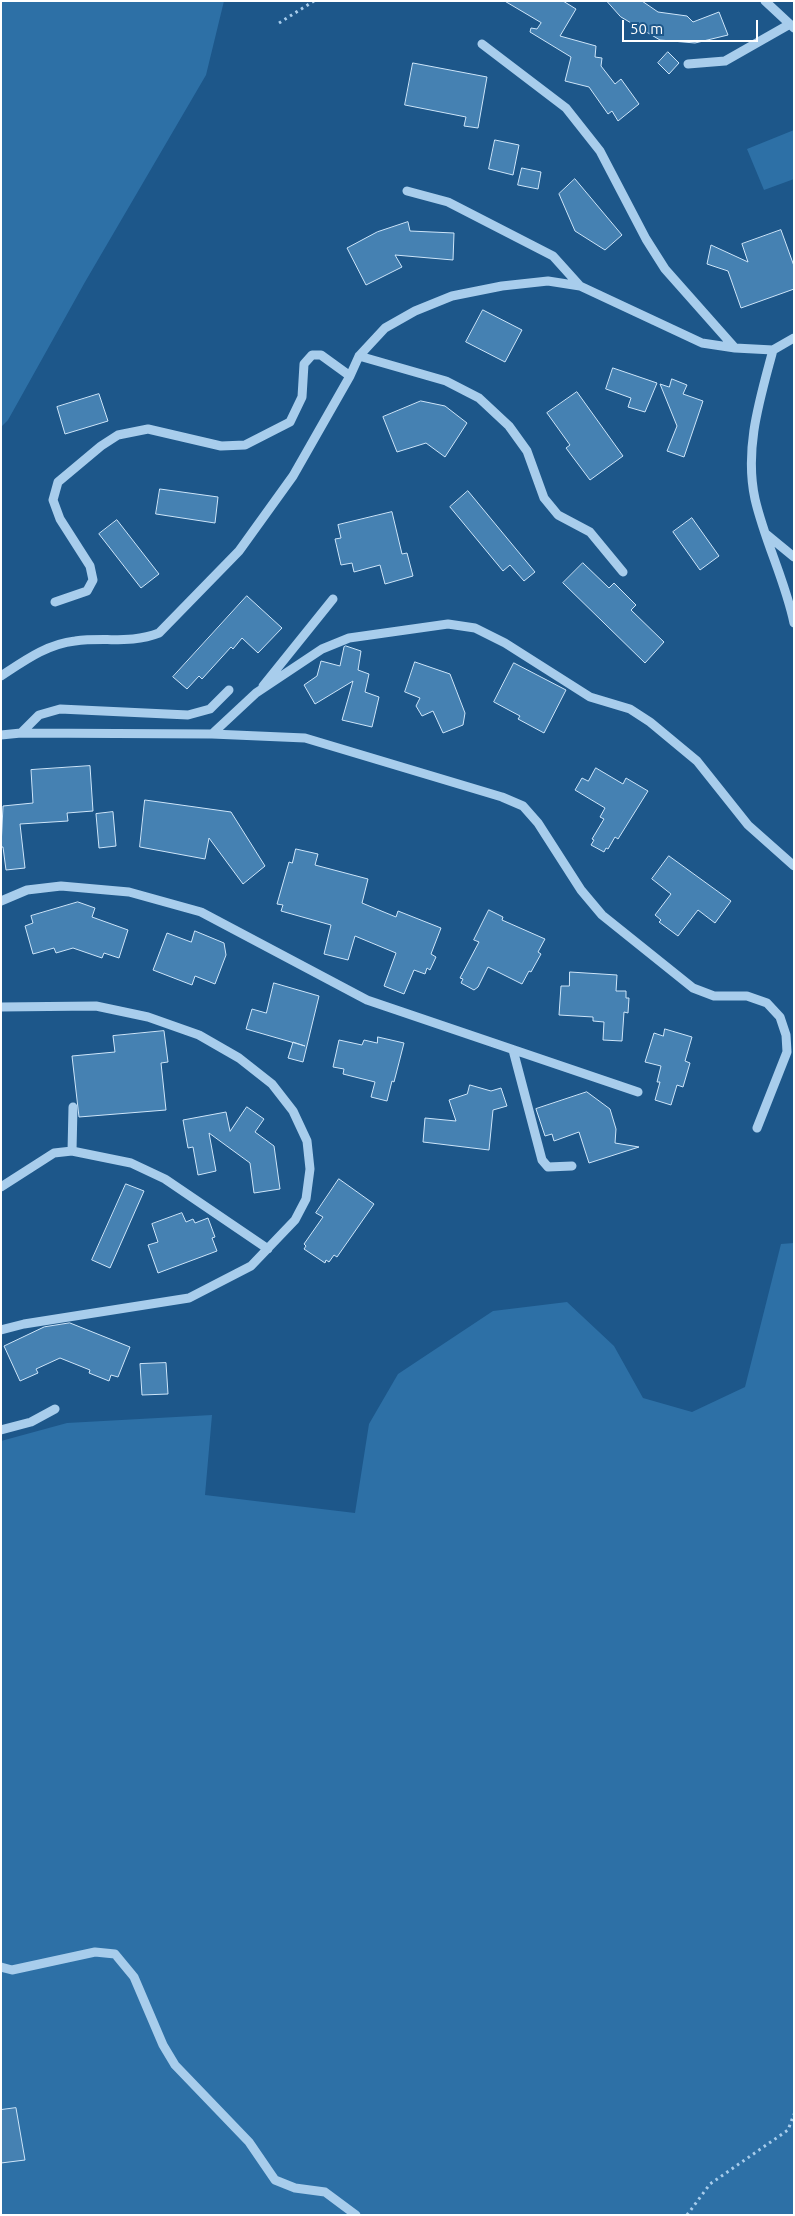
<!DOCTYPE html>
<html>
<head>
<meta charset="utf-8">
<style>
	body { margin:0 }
	#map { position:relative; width:795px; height:2216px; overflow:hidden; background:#1d578a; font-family:Ubuntu,sans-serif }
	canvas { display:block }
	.frame { position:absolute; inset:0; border:2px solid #fff; pointer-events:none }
	.scale { position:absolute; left:622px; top:20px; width:136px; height:22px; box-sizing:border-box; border:2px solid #fff; border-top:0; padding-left:6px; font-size:15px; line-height:18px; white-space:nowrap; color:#fff; -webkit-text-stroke:4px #1d578a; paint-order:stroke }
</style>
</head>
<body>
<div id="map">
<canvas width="795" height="2216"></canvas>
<div class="frame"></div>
<div class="scale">50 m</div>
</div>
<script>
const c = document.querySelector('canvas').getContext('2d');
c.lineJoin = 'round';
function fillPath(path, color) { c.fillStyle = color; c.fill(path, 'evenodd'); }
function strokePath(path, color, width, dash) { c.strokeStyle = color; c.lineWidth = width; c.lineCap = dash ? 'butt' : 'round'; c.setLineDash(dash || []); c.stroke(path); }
const green = new Path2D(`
	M1 1H224L206 75 85 282 8 420 1 427Z
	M794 130V179L764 190 747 149Z
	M794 1243V2215H1V1441L67 1423 212 1415 205 1495 355 1513 369 1424 398 1374 493 1311 567 1302 614 1346 643 1398 692 1412 745 1387 781 1244Z`);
const building = new Path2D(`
	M505 1H563L576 9 560 36 596 46 595 57 602 58 601 66 615 84 621 79 639 104 618 121 612 111 608 114 589 87 565 81 571 57 530 32 531 28 537 29 541 23Z
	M607 1H642L658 12 687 16 693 22 719 12 728 35 695 43 660 40 621 17Z
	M668 52 679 63 669 74 658 63Z
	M413 63 487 77 478 128 464 126 466 117 405 105Z
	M495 140 519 145 513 175 489 169Z
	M522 168 541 172 538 189 518 185Z
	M575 179 622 235 605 250 575 231 559 194Z
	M408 222 410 231 454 233 453 260 395 255 402 267 366 285 347 248 377 232Z
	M781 230 794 266V289L741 308 728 271 707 264 711 245 748 262 742 244Z
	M483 310 522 330 505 362 466 342Z
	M613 368 657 383 645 412 628 407 631 398 606 389Z
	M672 379 687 385 683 394 703 401 684 457 667 451 677 426 660 384 669 387Z
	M577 392 623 456 590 480 566 448 570 445 547 413Z
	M99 394 108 421 65 434 57 407Z
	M421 401 445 406 467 423 445 457 426 443 397 452 383 417Z
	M160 489 218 497 215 523 156 514Z
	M468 491 535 572 524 581 510 565 503 571 450 507Z
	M392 512 402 554 407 553 413 576 385 584 380 565 354 572 352 563 341 565 335 539 341 538 338 525Z
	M692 518 719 556 700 570 673 532Z
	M117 520 159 574 141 588 99 534Z
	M583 563 609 588 614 583 636 605 631 610 664 642 645 663 563 583Z
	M247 596 282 628 258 653 242 638 233 649 231 647 202 679 199 676 187 689 173 677Z
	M346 646 361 651 358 670 369 674 365 692 379 697 372 727 342 720 353 681 315 704 304 685 317 676 321 661 340 666 344 647Z
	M415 662 450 674 465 713 463 725 443 733 433 711 422 716 416 706 420 698 405 692Z
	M514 663 566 690 544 733 518 719 520 716 494 702Z
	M90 766 93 811 67 813 68 821 20 824 25 868 6 870 3 847H1L3 806 33 803 31 770Z
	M596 768 623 784 626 778 648 791 618 839 615 837 608 849 606 848 604 852 591 845 594 840 592 839 604 819 600 817 605 808 575 790 582 778 588 781Z
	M145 800 231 812 265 866 243 884 209 838 205 859 140 847Z
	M113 812 116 846 99 848 96 814Z
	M296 849 318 854 315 865 368 879 362 903 396 917 398 911 441 928 431 954 436 957 430 970 427 968 425 974 414 970 404 994 384 986 396 953 355 936 348 960 324 954 331 925 281 911 283 905 277 904 289 862 292 863Z
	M669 856 731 901 715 923 698 910 678 936 659 922 661 920 655 915 671 894 652 879Z
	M78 902 95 908 92 917 128 930 119 958 104 953 102 958 73 948 56 953 54 948 33 954 25 926 33 923 31 916Z
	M489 910 503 917 502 920 545 939 538 952 541 954 531 972 529 971 522 984 488 967 478 987 474 990 461 983 463 979 460 978 479 942 474 940Z
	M195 931 224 943 226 955 215 984 195 976 192 985 153 970 167 933 191 942Z
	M570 972 617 975 616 991H626V998H629L628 1013 624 1012 622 1041 603 1040 604 1022 593 1021V1017L559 1015 561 986H569Z
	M274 983 319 996 303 1062 288 1058 293 1042 305 1046 246 1029 252 1009 266 1013Z
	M665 1029 692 1037 685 1061 690 1063 683 1087 677 1085 671 1105 655 1100 660 1082H657L661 1066 645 1062 654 1033 663 1036Z
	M164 1031 168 1062 161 1063 166 1110 79 1117 72 1056 115 1052 113 1036Z
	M378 1037 404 1043 394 1082 392 1081 387 1101 371 1097 375 1082 343 1074 344 1069 333 1067 339 1040 362 1045 364 1040 377 1043Z
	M470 1085 491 1091 501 1088 507 1106 493 1110 489 1150 423 1142 425 1118 456 1121 449 1100 467 1094Z
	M587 1092 610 1109 616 1129 615 1143 639 1147 589 1163 579 1132 554 1141 552 1134 545 1136 536 1109Z
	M247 1107 264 1119 255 1132 274 1146 280 1189 254 1193 250 1163 209 1133 216 1171 198 1175 193 1147 188 1148 183 1120 226 1112 230 1131Z
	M339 1179 374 1204 337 1257 334 1255 329 1262 326 1260 325 1263 304 1249 306 1246 304 1244 323 1217 316 1213Z
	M126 1184 144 1191 110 1268 92 1260Z
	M182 1213 186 1222 193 1219 195 1223 208 1218 215 1237 212 1238 217 1251 158 1273 148 1245 158 1242 152 1224Z
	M70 1323 130 1347 118 1377 111 1375 109 1381 89 1373 90 1370 60 1358 36 1369 38 1373 20 1381 4 1346 44 1327Z
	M166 1363 168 1394 142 1395 140 1364Z
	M16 2108 25 2160 1 2163V2110Z`);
const path = new Path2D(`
	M279 23 314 1
	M687 2215 710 2184 788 2130 794 2114`);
const minor = new Path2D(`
	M765 1 794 28
	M482 44 566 108 600 151 646 239 665 269 735 348
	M688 64 725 61 790 24
	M407 191 448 202 553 256 580 286
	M773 350C760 399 744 448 755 499 765 542 785 580 794 623
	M359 356 446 381 479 398 509 426 527 451 544 498 558 515 590 532 623 572
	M766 534 794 557
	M55 602 87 591 93 580 90 566 60 519 53 500 58 482 101 446 118 435 148 429 221 446 245 445 290 422 302 397 304 364 312 355H321L350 376
	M1 676C24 661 47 644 75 641 104 637 131 644 159 633L239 551 293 476 350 376 359 356 385 328 415 311 452 296 502 286 548 281 580 286 702 343 735 348 773 350 794 338
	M263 686 333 599
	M21 733 39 715 60 709 188 715 210 709 229 690
	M212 734 256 693 322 649 349 638 448 624 475 628 505 643 590 697 630 709 650 722 697 761 748 825 794 866
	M1 735 21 733 212 734 305 738 502 797 523 806 538 823 581 890 602 915 693 988 714 996H747L767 1003 780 1017 786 1035 787 1052 757 1128
	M1 901 27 890 61 886 129 892 201 912 367 1000 638 1092
	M1 1007 96 1006 148 1017 199 1035 239 1058 272 1084 293 1111 307 1141 310 1169 306 1199 295 1220 251 1266 189 1298 24 1324 1 1330
	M513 1050 542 1160 548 1167 572 1166
	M72 1151 73 1107
	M1 1187 54 1153 72 1151 131 1163 165 1179 268 1249
	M1 1430 31 1422 55 1409
	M1 1967 12 1970 95 1952 115 1954 134 1977 163 2045 175 2065 249 2142 275 2180 295 2188 325 2192 356 2215`);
fillPath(green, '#2d70a6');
fillPath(building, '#4581b2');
strokePath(building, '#cde5f9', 1);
strokePath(path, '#a8cdec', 3, [2.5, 4]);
strokePath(minor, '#a8cdec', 9);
</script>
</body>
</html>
